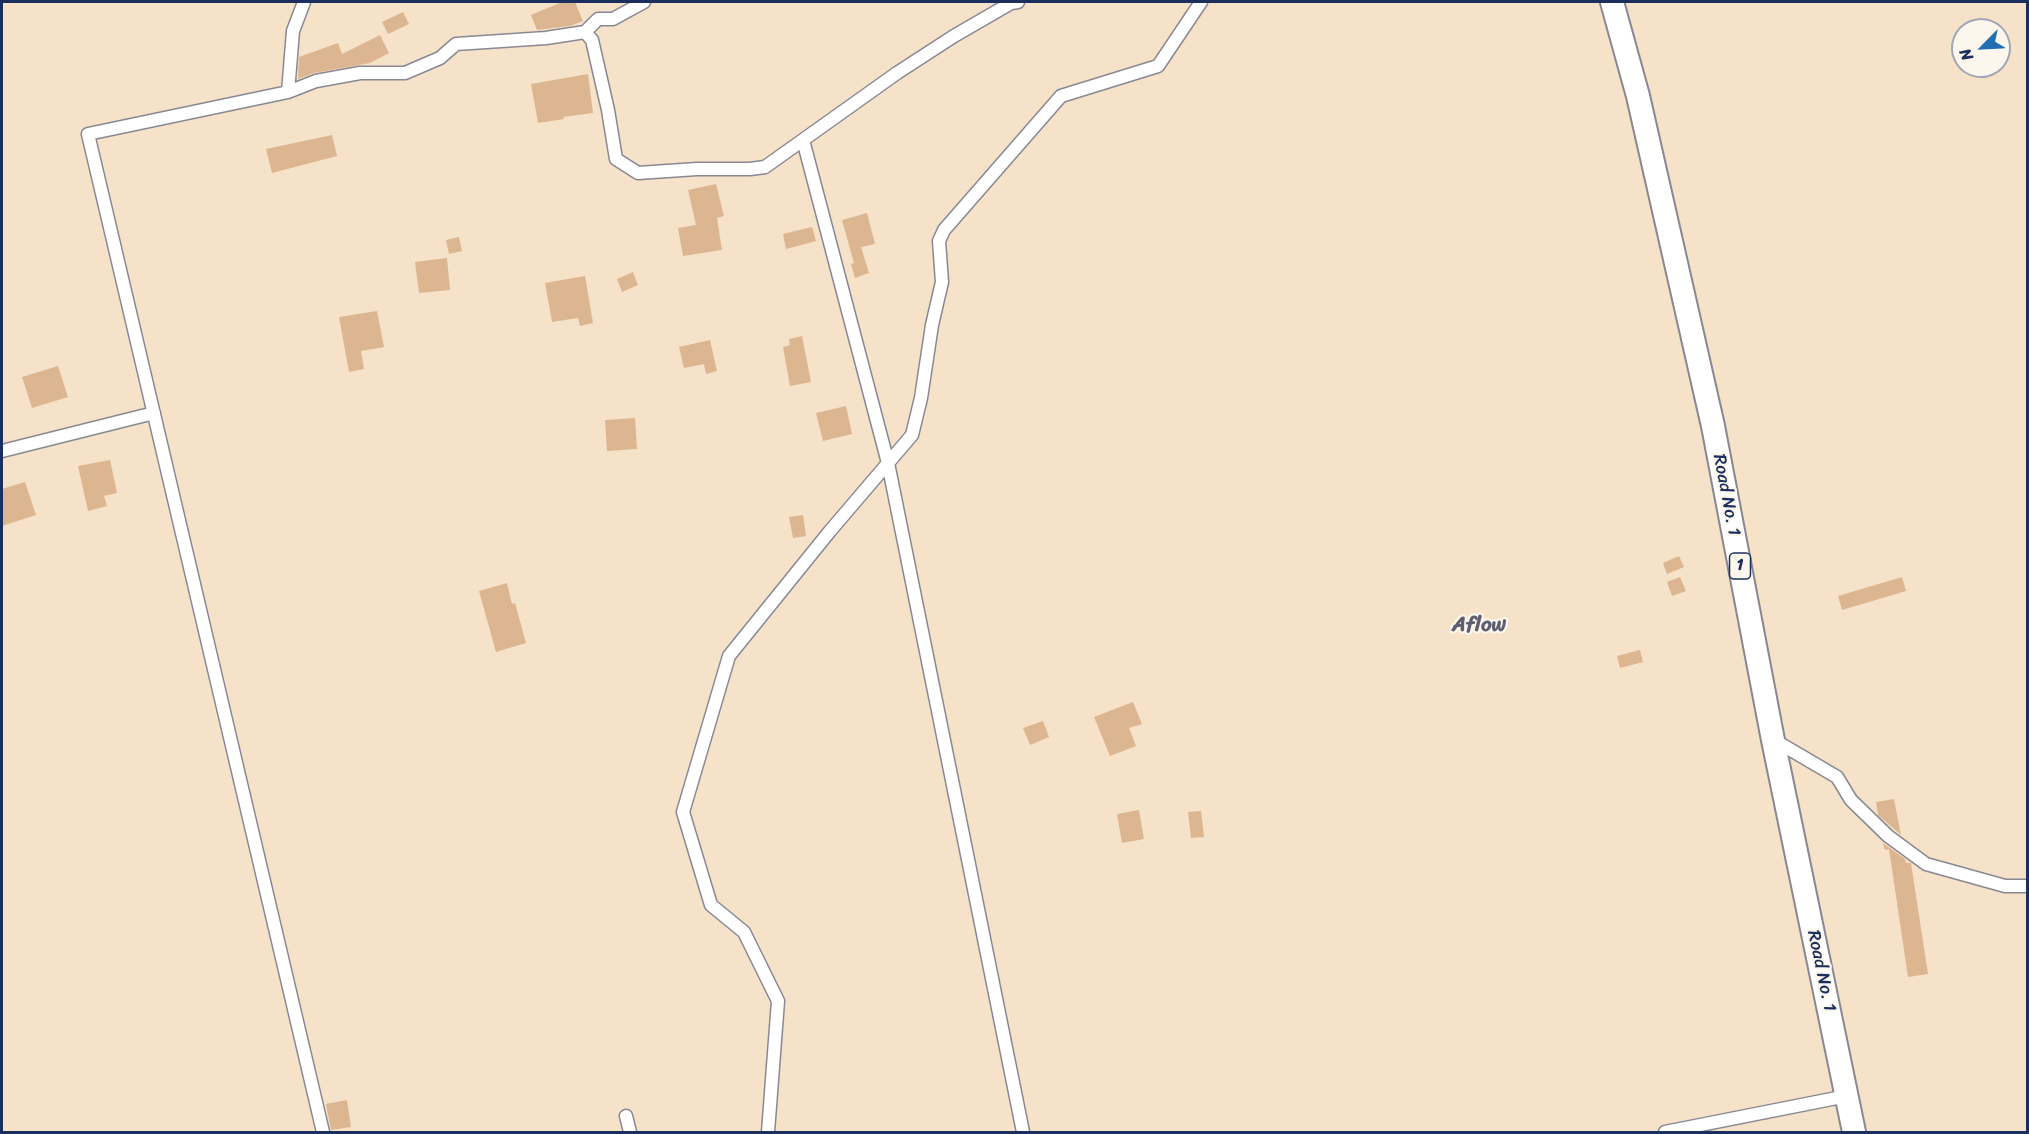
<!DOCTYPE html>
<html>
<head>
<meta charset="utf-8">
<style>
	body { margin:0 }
	#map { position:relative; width:2029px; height:1134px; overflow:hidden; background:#f5e2c8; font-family:Sriracha,sans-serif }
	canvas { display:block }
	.frame { position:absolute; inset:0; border:3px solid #1b2f5e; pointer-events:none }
	.north { position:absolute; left:1951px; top:18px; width:60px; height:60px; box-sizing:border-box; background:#fbf7ec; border:2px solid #a1a7b3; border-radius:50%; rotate:246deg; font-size:16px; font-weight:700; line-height:24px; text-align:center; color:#1b2f5e }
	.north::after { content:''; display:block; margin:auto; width:21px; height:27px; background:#1f6fb2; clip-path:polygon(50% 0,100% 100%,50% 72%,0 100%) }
</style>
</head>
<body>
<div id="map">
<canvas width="2029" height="1134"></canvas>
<div class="frame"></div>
<div class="north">N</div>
</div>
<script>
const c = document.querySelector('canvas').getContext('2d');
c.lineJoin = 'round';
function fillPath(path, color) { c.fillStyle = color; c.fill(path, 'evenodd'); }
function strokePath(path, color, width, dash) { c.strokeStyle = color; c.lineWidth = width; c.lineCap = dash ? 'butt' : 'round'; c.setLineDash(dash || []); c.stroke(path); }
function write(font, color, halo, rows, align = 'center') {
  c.font = font + ' Sriracha,sans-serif'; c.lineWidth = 4.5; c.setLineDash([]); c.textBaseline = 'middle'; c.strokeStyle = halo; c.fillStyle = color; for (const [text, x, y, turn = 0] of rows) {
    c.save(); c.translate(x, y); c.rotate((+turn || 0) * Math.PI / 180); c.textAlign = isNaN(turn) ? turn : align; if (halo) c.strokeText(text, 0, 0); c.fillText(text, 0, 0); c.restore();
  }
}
const building = new Path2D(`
	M562 2H575L583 21 570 26 537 30 531 15Z
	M403 12 409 24 388 34 382 22Z
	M380 35 389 53 370 63 314 73 298 79 299 57 338 43 342 54Z
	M588 74 593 113 563 117 564 119 538 123 531 84Z
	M332 135 337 156 272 173 266 149Z
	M716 184 724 216 717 218 722 250 683 256 678 228 696 225 688 190Z
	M867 213 875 244 861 247 869 273 855 278 851 264 854 263 842 220Z
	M812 227 816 241 786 249 783 234Z
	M459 237 462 251 449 254 446 240Z
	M447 258 450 290 419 293 415 262Z
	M633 272 638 285 622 292 617 279Z
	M585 276 593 323 580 326 578 318 552 322 545 283Z
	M377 311 384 347 361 351 364 369 349 372 339 317Z
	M802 336 811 382 790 386 783 347 790 345 789 339Z
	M710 340 717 371 706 374 704 364 684 368 679 347Z
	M58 366 68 397 32 408 22 377Z
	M846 406 852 434 823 441 816 413Z
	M635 418 637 449 607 451 605 420Z
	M110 460 117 493 104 496 107 506 88 511 78 466Z
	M25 482 36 515 2 526V489Z
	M803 515 806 536 793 538 789 517Z
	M1679 556 1684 567 1667 574 1663 563Z
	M1680 577 1686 591 1672 596 1667 582Z
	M1902 577 1906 591 1842 610 1838 596Z
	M507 583 512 604 515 603 526 643 496 652 479 591Z
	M1640 650 1643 662 1620 668 1617 656Z
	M1133 702 1142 724 1129 728 1136 746 1110 756 1094 717Z
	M1043 721 1049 737 1030 745 1023 728Z
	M1894 799 1901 835 1878 815 1876 802Z
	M1139 810 1144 839 1122 843 1117 814Z
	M1201 811 1204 837 1191 838 1188 812Z
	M1883 843 1905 859 1906 863H1911L1928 974 1908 977 1889 849 1885 850Z
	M347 1100 351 1127 331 1130 326 1104Z`);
const street = new Path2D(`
	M585 32 598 19H613L644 2
	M288 92 293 31 304 2
	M803 140 888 463 1023 1132
	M2 451 154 413
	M1774 740 1837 777 1851 800 1888 836 1926 864 2005 886H2028
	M626 1116 630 1132
	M323 1132 88 134 288 92 316 81 360 73H405L440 58 456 44 546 38 585 32 592 40 608 110 616 159 638 173 697 169H750L765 167 897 73 954 36 1011 3 1018 2
	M768 1132 778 1001 744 932 711 905 683 812 729 656 830 531 912 435 921 398 932 325 942 282 939 241 944 230 1061 96 1158 66 1201 2
	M1665 1132 1847 1096`);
const highway = new Path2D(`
	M1612 2 1638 96 1713 426 1773 740 1854 1132`);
const shields = [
	[1740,566,21]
];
const shieldNames = [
	["1",1740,566]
];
const streetNames = [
	["Road No. 1",1726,495,79],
	["Road No. 1",1821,971,78]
];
const quarterNames = [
	["Aflow",1479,626]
];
fillPath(building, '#dcb690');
strokePath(street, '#888893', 15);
strokePath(highway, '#888893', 26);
strokePath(street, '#fff', 12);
strokePath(highway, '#fff', 22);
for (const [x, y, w] of shields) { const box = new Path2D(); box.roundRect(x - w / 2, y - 13, w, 26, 4.5); c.fillStyle = '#fbf7ec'; c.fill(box); strokePath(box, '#1b2f5e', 1.5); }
write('bold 16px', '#1b2f5e', null, shieldNames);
write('18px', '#1b2f5e', '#fbf7ec', streetNames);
write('bold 21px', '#5f5e70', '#fbf7ec', quarterNames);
</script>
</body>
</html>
